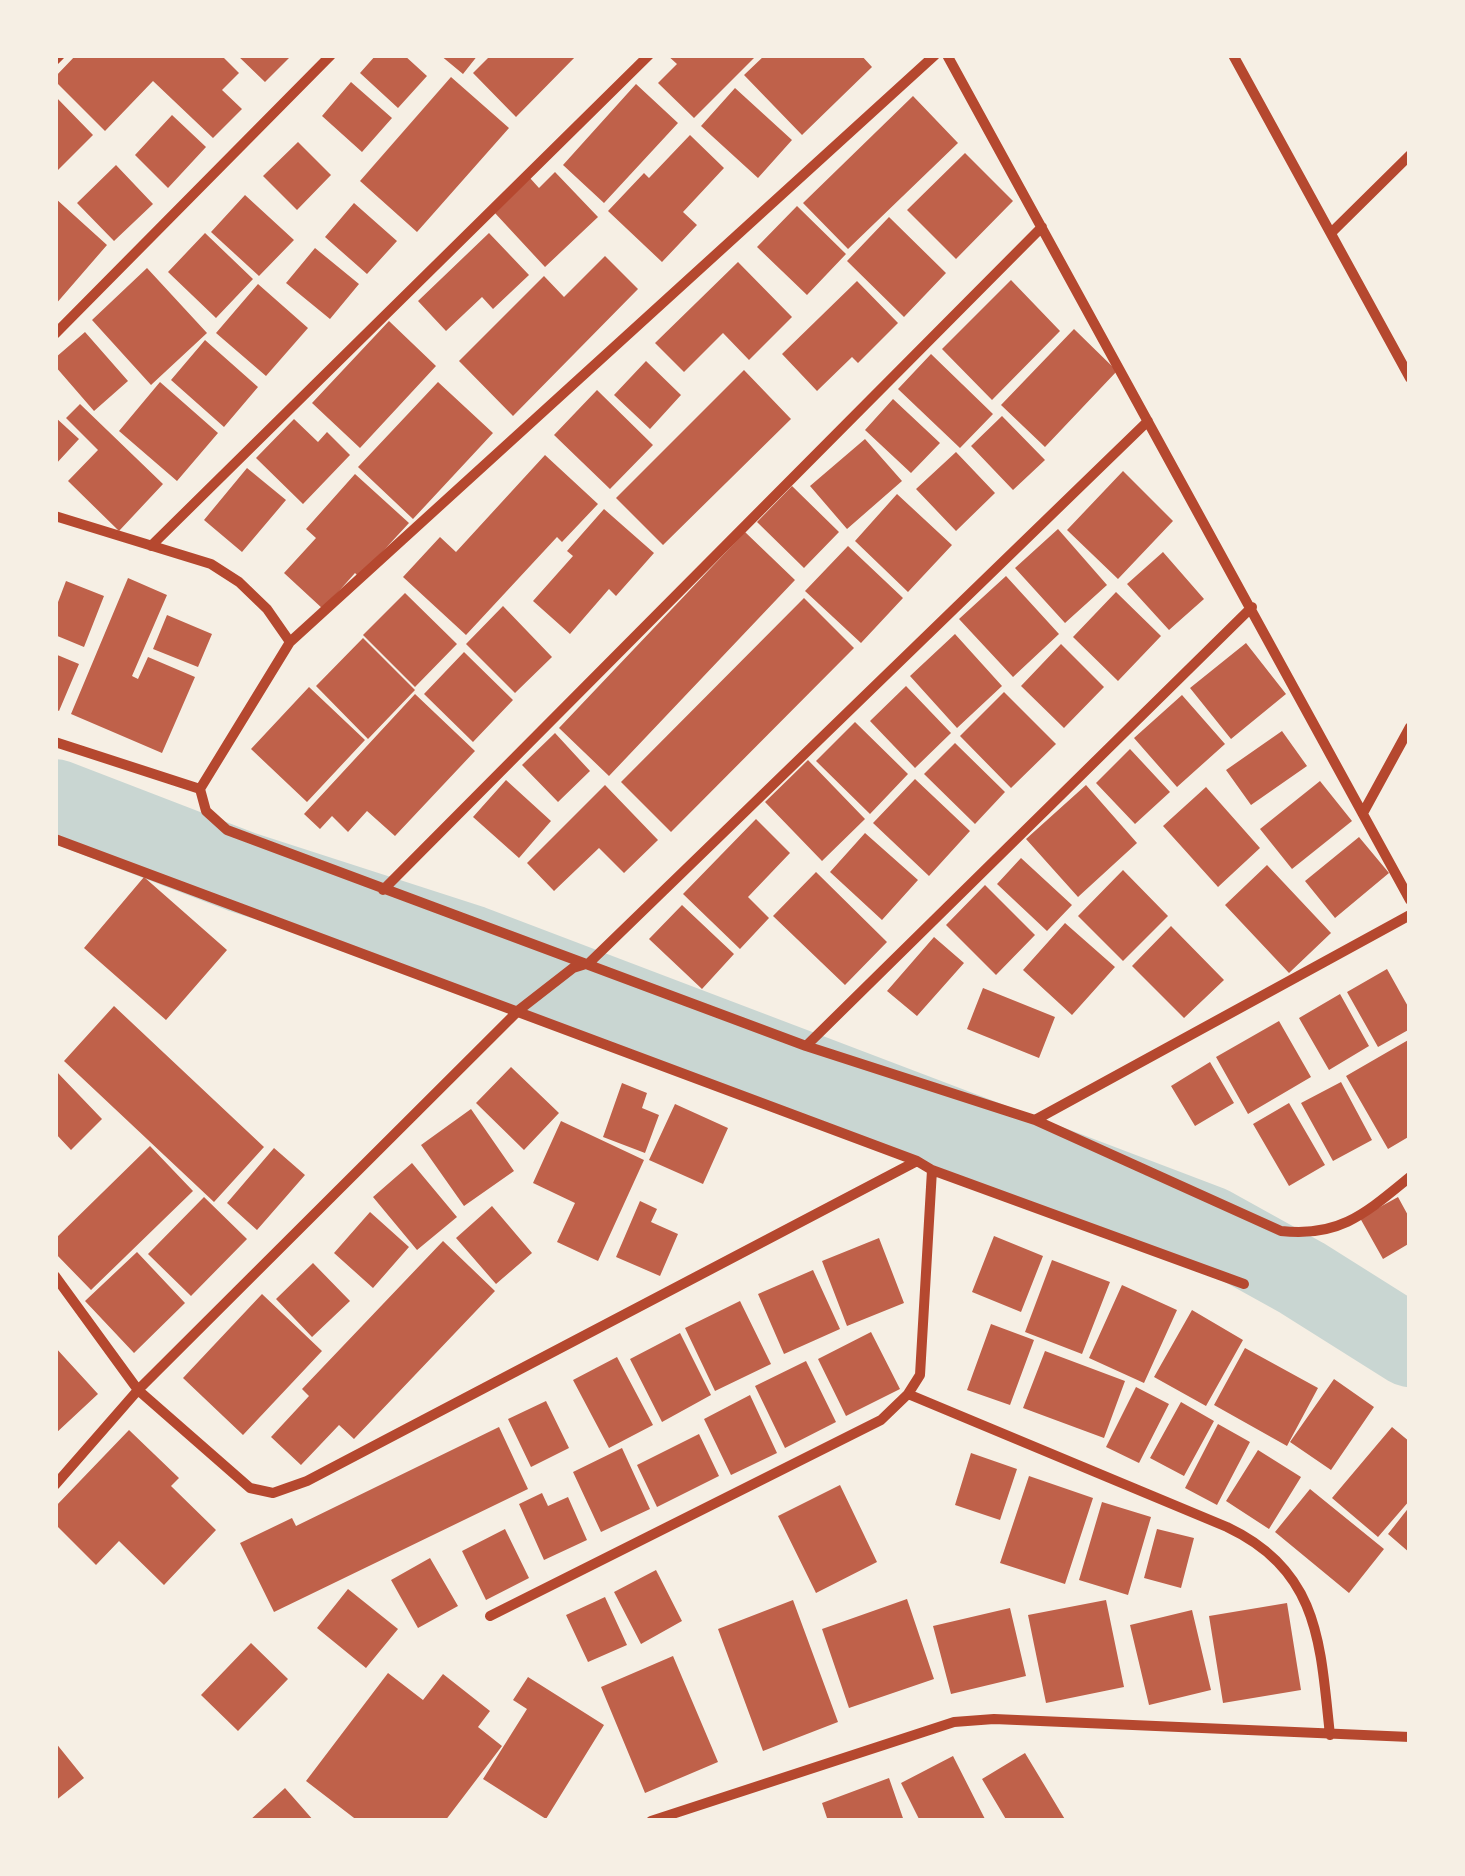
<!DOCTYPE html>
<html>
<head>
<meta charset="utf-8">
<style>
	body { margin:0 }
	#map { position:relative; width:1465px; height:1876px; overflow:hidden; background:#f6efe4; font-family:"Source Serif 4",serif }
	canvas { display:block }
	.frame { position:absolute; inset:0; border:58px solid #f6efe4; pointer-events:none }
</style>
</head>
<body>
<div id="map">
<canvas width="1465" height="1876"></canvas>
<div class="frame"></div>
</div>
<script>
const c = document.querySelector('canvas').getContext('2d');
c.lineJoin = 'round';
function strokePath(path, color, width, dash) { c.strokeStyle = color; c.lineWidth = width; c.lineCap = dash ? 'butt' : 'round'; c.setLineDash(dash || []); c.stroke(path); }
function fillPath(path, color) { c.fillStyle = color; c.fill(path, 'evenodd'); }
const river = new Path2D(`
	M55 800 242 872 471 946 1210 1227 1302 1278 1410 1346`);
const building = new Path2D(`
	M76 55H221L239 73 222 90 242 109 213 138 153 81 105 131 55 81V77Z
	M237 55H292L265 82Z
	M376 55H404L427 76 398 108 360 73Z
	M440 55H478L463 74Z
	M491 55H577L516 117 473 73Z
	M667 55H757L694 118 658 83 677 64Z
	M765 55H861L872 67 802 135 744 75Z
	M451 77 509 128 417 232 360 181Z
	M351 82 392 118 362 152 322 116Z
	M636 84 678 123 604 203 563 165Z
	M735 88 792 140 758 178 701 126Z
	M55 96 93 135 58 170 55 167Z
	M913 96 958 143 848 249 803 203Z
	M172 115 206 147 168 188 135 155Z
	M690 135 724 168 683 212 697 225 662 262 608 211 644 173 649 178Z
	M298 142 331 175 297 210 263 176Z
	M965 153 1013 201 956 259 907 210Z
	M116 165 153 204 114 241 77 203Z
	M555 172 598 217 545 267 494 212 530 178 539 188Z
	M245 195 294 240 259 276 211 232Z
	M55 198 107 245 55 305Z
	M354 203 397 241 367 274 325 237Z
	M797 206 846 254 807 295 757 247Z
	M889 217 946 273 904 317 847 261Z
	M205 233 253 279 216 318 168 272Z
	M489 233 529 275 493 309 482 297 446 331 418 301Z
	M315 248 359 284 330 319 286 283Z
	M605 256 638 289 513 416 459 361 544 276 564 297Z
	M738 262 792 317 749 360 723 333 684 372 655 343Z
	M147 268 207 333 151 385 92 320Z
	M1011 280 1060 331 992 400 942 349Z
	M857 281 898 323 858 363 852 357 817 391 782 354Z
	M258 284 308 328 266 376 216 333Z
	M389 321 436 366 360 448 312 403Z
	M1074 329 1117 371 1045 447 1001 405Z
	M85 332 128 381 94 411 55 366V358Z
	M205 340 258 387 224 427 171 380Z
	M931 354 993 414 960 448 898 389Z
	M646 361 681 395 650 429 614 395Z
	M744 370 791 419 663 545 616 498Z
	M160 382 218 433 177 481 119 431Z
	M438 382 493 433 413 519 358 467Z
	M597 390 653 445 610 489 554 435Z
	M893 399 940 443 911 473 865 430Z
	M80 404 163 484 119 531 68 481 98 450 66 418Z
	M1002 416 1045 460 1013 490 971 446Z
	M55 417 79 439 55 465Z
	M294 419 318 442 327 432 350 455 303 504 256 458Z
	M865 439 902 481 847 529 810 486Z
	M956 452 995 493 956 531 916 489Z
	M545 455 598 504 562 542 557 537 466 635 403 577 440 537 456 552Z
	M247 468 286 500 242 552 204 520Z
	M1123 471 1173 521 1118 579 1067 530Z
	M355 474 409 523 359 577 355 573 323 609 284 573 316 538 306 529Z
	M792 486 839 532 804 568 757 522Z
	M897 494 952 545 908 592 855 541Z
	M604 509 654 553 616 596 609 589 570 634 533 601 573 556 567 551Z
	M1058 529 1107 585 1065 623 1015 568Z
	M745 532 795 580 609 776 559 728Z
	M848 546 903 598 861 643 805 591Z
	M1163 552 1204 599 1169 630 1127 584Z
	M1006 576 1059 634 1013 677 959 619Z
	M128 578 167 595 132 676 138 679 148 657 195 677 162 753 71 714Z
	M66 581 104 596 84 647 55 635V610Z
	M1116 592 1161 636 1118 681 1073 637Z
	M405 593 457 644 415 687 363 635Z
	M804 598 854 648 671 832 621 782Z
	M503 606 552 657 515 693 466 644Z
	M167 615 212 634 198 667 153 649Z
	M955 634 1002 686 957 728 910 676Z
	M363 638 415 690 368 739 316 686Z
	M1246 643 1286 694 1231 739 1190 688Z
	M1061 644 1104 687 1064 728 1021 686Z
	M464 652 513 700 473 742 424 694Z
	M55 654 79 664 59 711 55 709Z
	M906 686 951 733 915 768 870 721Z
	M309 687 365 740 307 802 251 749Z
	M1004 692 1056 744 1011 788 960 736Z
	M415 694 475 751 395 836 367 811 348 832 332 816 320 829 304 814Z
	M1182 695 1225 744 1177 787 1134 738Z
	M855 722 908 774 870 814 816 761Z
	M1282 731 1307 766 1251 805 1226 770Z
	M555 733 590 771 558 802 522 765Z
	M955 743 1005 792 975 824 924 774Z
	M1130 749 1170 792 1135 824 1096 783Z
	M808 760 865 819 822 861 765 802Z
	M915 779 970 831 929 876 873 823Z
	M506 780 551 821 519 858 473 817Z
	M1320 781 1352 821 1292 869 1260 829Z
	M605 785 658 840 624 873 599 848 554 891 527 863Z
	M1086 785 1137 843 1078 897 1026 839Z
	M1206 787 1260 848 1218 887 1163 826Z
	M756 819 790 853 748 897 769 918 740 949 683 894Z
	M865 833 918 880 882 920 830 872Z
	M1359 837 1389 873 1335 918 1305 881Z
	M1021 858 1072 905 1047 931 997 884Z
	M1267 865 1331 933 1289 973 1225 905Z
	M1123 870 1168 916 1123 961 1078 916Z
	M816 872 887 942 845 985 773 916Z
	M144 877 227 950 166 1020 84 948Z
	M985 885 1035 935 996 975 946 925Z
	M682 905 734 954 702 989 649 939Z
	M1065 923 1115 967 1072 1015 1023 970Z
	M1171 926 1224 980 1184 1018 1132 966Z
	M934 937 964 963 917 1016 887 991Z
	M1387 969 1410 1010V1029L1378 1047 1347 992Z
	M983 988 1055 1017 1039 1058 967 1029Z
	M1340 994 1369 1046 1329 1070 1299 1018Z
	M114 1006 264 1147 214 1202 64 1061Z
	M1279 1021 1311 1077 1248 1114 1216 1057Z
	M1410 1039V1136L1388 1149 1346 1076Z
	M1210 1062 1234 1103 1195 1126 1171 1086Z
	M511 1067 559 1113 524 1150 476 1103Z
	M55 1070 102 1119 71 1150 55 1133Z
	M1341 1082 1372 1140 1333 1161 1301 1103Z
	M622 1083 647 1093 642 1108 659 1115 645 1153 603 1137Z
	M1289 1103 1325 1165 1289 1186 1253 1124Z
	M675 1104 728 1128 703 1184 649 1160Z
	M471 1109 514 1171 464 1206 421 1145Z
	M561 1121 644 1160 598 1261 557 1242 575 1203 533 1183Z
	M150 1146 193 1191 91 1290 55 1253V1239Z
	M274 1148 305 1175 257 1230 227 1203Z
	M412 1163 457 1217 417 1250 373 1197Z
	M204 1197 247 1239 191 1296 148 1254Z
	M1398 1197 1410 1219V1243L1383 1259 1360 1218Z
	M640 1201 657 1209 651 1222 678 1234 660 1276 616 1257Z
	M492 1206 532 1253 496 1284 456 1238Z
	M370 1212 409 1247 373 1288 334 1253Z
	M994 1236 1043 1256 1021 1312 972 1292Z
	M879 1238 904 1303 847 1326 822 1261Z
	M443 1241 495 1291 354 1439 339 1425 301 1465 271 1437 309 1396 302 1389Z
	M137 1252 185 1303 134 1353 85 1301Z
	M1052 1260 1110 1282 1082 1354 1025 1332Z
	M313 1263 350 1301 312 1337 276 1299Z
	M813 1270 840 1329 784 1354 758 1294Z
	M1122 1285 1177 1310 1144 1383 1089 1358Z
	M262 1294 322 1351 243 1435 183 1378Z
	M740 1301 771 1364 715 1391 685 1328Z
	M1192 1310 1243 1340 1206 1406 1154 1377Z
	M991 1324 1034 1340 1010 1405 967 1390Z
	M871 1332 900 1389 846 1416 818 1359Z
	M680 1333 711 1395 662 1422 630 1359Z
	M55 1347 98 1394 55 1434Z
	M1245 1348 1318 1388 1287 1446 1214 1405Z
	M1045 1351 1125 1381 1104 1438 1023 1408Z
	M617 1357 653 1425 609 1448 573 1380Z
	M806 1361 836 1422 785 1448 755 1386Z
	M1334 1379 1374 1407 1331 1470 1290 1442Z
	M1136 1387 1169 1404 1139 1463 1106 1447Z
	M750 1395 777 1453 731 1475 704 1419Z
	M546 1401 569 1448 531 1467 508 1419Z
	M1181 1402 1214 1421 1184 1476 1150 1458Z
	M1218 1424 1250 1442 1217 1505 1185 1488Z
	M499 1427 528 1489 274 1612 240 1543 292 1518 296 1526Z
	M1392 1427 1410 1442V1500L1378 1537 1332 1498Z
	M129 1430 179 1478 171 1486 216 1530 164 1585 119 1541 96 1565 55 1524V1507Z
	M699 1434 719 1476 657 1507 637 1465Z
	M622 1448 650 1509 601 1532 573 1472Z
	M1258 1450 1301 1477 1269 1529 1226 1501Z
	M971 1453 1017 1469 1000 1520 955 1505Z
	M1029 1476 1093 1498 1065 1584 1000 1563Z
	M840 1485 877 1562 816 1593 778 1516Z
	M1310 1489 1384 1549 1349 1593 1275 1532Z
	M542 1493 548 1506 568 1497 587 1540 544 1560 519 1504Z
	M1102 1502 1151 1517 1128 1595 1079 1580Z
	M1410 1506V1553L1388 1534Z
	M505 1529 529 1578 486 1600 462 1551Z
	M1157 1529 1194 1538 1181 1588 1144 1578Z
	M430 1558 458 1606 418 1628 391 1580Z
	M656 1570 682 1621 641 1644 614 1592Z
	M348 1589 398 1629 366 1668 317 1628Z
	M605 1597 627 1645 588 1662 566 1615Z
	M907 1599 934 1679 849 1708 822 1629Z
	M793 1600 838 1722 763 1751 718 1629Z
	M1106 1600 1124 1687 1046 1703 1028 1615Z
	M1287 1603 1301 1690 1223 1703 1209 1616Z
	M1010 1608 1026 1676 951 1694 933 1626Z
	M1192 1610 1211 1690 1149 1705 1130 1625Z
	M251 1643 288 1679 238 1731 201 1695Z
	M673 1656 718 1762 645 1793 601 1687Z
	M388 1673 423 1700 443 1674 490 1711 478 1727 502 1746 445 1821H358L306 1781Z
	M528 1677 604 1725 546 1819 483 1779 527 1709 513 1700Z
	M55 1742 84 1778 55 1801Z
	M1025 1753 1066 1821H1007L982 1779Z
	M953 1756 986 1821H920L901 1783Z
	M889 1778 904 1821H828L822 1803Z
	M285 1788 314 1821H249Z`);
const minor = new Path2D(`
	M947 55 1410 900
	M1233 55 1410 378
	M55 60 60 55
	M1331 233 1410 155
	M55 334 331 55
	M55 516 211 564 239 582 267 609 290 642 200 789 206 811 227 830 806 1046 1035 1120 1281 1231C1340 1238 1367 1212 1410 1177
	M151 546 649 55
	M290 642 935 55
	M55 742 200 789
	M1363 813 1410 727
	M55 839 917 1161 932 1170 1244 1284
	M383 890 1042 227
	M806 1046 1252 607
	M1035 1120 1410 915
	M55 1276 138 1390 250 1488 273 1493 307 1481 917 1161
	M908 1394 1227 1527C1320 1571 1320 1644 1330 1735
	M55 1485 138 1390 519 1010 573 968 589 963 1148 421
	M490 1616 881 1420 908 1394 920 1375 932 1170
	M651 1821 954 1722 994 1719 1410 1737`);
strokePath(river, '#c9d6d2', 82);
fillPath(building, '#bf614a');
strokePath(minor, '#b5482f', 10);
</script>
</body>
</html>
